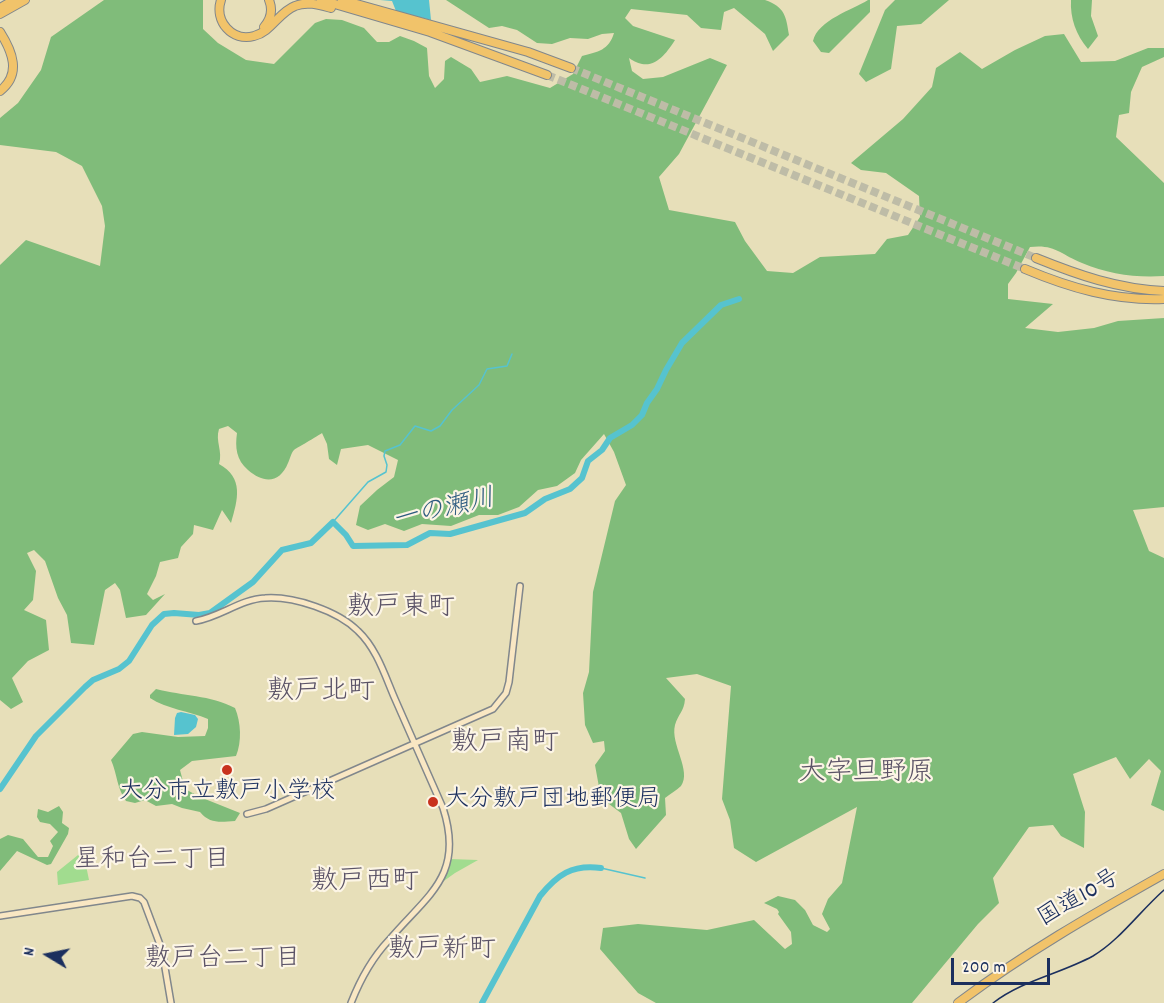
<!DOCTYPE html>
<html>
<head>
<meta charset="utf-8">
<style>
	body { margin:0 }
	#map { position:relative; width:1164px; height:1003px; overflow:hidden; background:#e7dfb9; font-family:Dekko,sans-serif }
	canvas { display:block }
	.north { position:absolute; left:18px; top:925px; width:60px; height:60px; -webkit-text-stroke:4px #fcf5e5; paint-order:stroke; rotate:280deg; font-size:16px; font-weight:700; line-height:24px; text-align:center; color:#1b2f5e }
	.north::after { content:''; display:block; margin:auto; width:21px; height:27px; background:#1b2f5e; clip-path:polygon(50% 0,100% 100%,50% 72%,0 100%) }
	.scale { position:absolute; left:951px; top:958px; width:99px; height:27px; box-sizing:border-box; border:3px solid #1b2f5e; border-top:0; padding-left:8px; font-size:18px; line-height:21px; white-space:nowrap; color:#1b2f5e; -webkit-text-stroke:4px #fcf5e5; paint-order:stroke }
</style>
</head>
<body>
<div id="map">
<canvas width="1164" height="1003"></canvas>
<div class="north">N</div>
<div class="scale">200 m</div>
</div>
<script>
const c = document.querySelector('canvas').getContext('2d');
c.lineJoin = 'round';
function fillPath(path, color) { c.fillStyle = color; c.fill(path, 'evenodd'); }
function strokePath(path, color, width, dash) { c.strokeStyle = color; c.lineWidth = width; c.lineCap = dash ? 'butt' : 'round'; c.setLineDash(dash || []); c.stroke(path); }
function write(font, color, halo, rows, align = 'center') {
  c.font = font + ' Dekko,"Klee One",sans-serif'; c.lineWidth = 4.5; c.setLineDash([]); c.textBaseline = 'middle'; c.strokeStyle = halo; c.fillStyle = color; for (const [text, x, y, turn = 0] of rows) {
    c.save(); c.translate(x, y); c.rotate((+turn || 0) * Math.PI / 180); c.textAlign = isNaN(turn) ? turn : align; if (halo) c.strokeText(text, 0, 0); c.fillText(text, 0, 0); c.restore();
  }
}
const green = new Path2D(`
	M83 851 89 880 58 885 57 872Z
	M450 859 478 860 455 873 441 883Z`);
const forest = new Path2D(`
	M104 0H203V29L218 43 246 60 274 64 315 23 326 19 342 20 364 28 377 42H389L400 36 414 41 427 48 429 76 435 88 444 79 445 61 451 57 471 69 480 82 507 76 550 88 573 74 582 56C598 52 609 50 614 33L602 34 588 39 570 38 552 44 537 43 517 30 502 26 489 28 446 0H765C785 7 786 16 789 35L773 51 765 34 734 8 724 12 721 30 701 28 687 15 631 9 625 18 633 26 675 40C668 51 657 67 642 64 637 63 632 60 629 58L632 71 643 79 663 77 710 58 727 65 679 154 659 177 669 210 735 222 745 241 767 271 793 273 820 257 875 254 887 239 908 235 920 217 919 196 886 173 861 170 851 163 903 119 932 87 936 68 960 52 982 69 1015 50 1045 36 1064 34 1081 62 1115 61 1148 48H1164V57L1142 67 1131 92 1129 113 1119 115 1116 137 1164 183V276C1136 278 1108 274 1082 263 1060 254 1055 244 1030 247L1016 273 1008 284V299L1053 304 1025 328 1058 332 1094 328 1118 321 1164 318V507L1133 510 1149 551 1164 558V811L1151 805 1161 771 1149 759 1130 779 1116 757 1073 774 1085 812 1084 848 1061 836 1053 825 1029 827 993 878 999 903 978 924 912 1003H656L638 993 600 949 603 928 638 924 707 930 754 920 785 949 792 944 791 932 778 914 779 912 777 909 764 903 778 896 795 900 805 910 813 925 827 932 830 929 822 914 828 899 842 883 857 807 756 862 734 848 730 820 722 799 731 686 697 674 666 678 685 699C684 712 678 714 675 725 670 744 692 771 681 786 677 790 670 794 665 798L666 815 636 849 629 839 621 813 601 798 595 765 605 751 604 741 593 743 585 725 583 693 589 672 593 592 615 501 626 485 614 452 604 434 581 460 575 473 557 486 538 490 519 507 498 515H479L451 526 422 524 404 531 385 524 368 530 356 525 360 506 377 490 394 477 398 460 368 445 341 449 337 465 329 459 327 444 322 433C318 436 295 449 294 450 291 453 290 459 288 463 280 483 264 484 248 470 236 460 235 447 237 433L228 426 219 429C215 441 223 451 219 464 244 478 238 499 231 523L222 510 213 530 194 525 193 534 181 547 178 558 160 562 156 576 147 594 153 600 165 594 146 615 126 618 120 590 115 583 105 590 94 645 71 643 67 615 58 598 45 561 34 550 27 553 36 571 33 600 24 610 46 620 49 650 28 661 12 678 23 702 11 709 0 700V265L26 240 100 266 105 226 102 206 82 166 56 152 0 145V118L18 103 41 70 51 37Z
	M868 0H870V12L829 53 821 52 813 41C818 20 852 10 868 0Z
	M895 0H949L921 24 897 26 891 69 866 82 859 74 885 10Z
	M1071 0H1092L1091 16 1098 36 1088 49C1076 35 1070 18 1071 0Z
	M156 689C183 696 210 695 235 708 241 722 242 742 236 756L192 761 180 770 185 789 200 797 240 813 235 821C220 822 210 824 200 812L182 808 172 804 156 806 145 800 135 803 126 801C117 789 117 773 111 760L133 734 142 732 178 737 205 736 208 728V719C190 711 166 709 150 698V695Z
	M59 806 63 812 62 823 69 828 68 834 51 864 47 865 17 851 0 871V839L8 835 23 839 38 857H48L53 846 50 841 58 832 50 824 40 822 37 817 38 809 48 812Z`);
const water = new Path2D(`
	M380 0H429L431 20 396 11 392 1Z
	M181 712 195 715 198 719 196 727 188 734 174 735 175 718 177 713Z`);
const stream = new Path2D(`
	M333 522 368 482 386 472 387 465 384 456 385 451 400 445 415 426 431 431 440 426 452 410 479 385 487 369 507 366 512 354
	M601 868 645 878`);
const river = new Path2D(`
	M0 789 36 736 85 687 93 680 119 669 129 661 152 625 164 614 174 613 199 615 210 613 253 582 282 550 311 543 333 522 346 535 353 546 407 545 430 533 450 534 525 513 545 499 570 489 582 478 588 461 602 450 610 438 632 425 642 415 647 403 657 389 666 370 682 343 721 305 739 299
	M482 1003 540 896C557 875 572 864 601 868`);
const highwayTunnel = new Path2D(`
	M571 68 1036 258
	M547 75 1025 269`);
const secondary = new Path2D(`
	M196 621C220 617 241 599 265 598 294 596 338 611 358 631 377 649 385 676 395 699 411 735 427 772 443 808 465 876 427 895 389 940 372 958 360 980 351 1003
	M247 814 266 809 493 709 506 693 509 682 520 586
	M0 916 132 896 140 898 144 902 162 950 171 1003`);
const highway = new Path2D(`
	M221 0C214 21 232 42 254 36 271 32 279 12 295 6 307 1 320 5 331 8
	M321 0 430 32 547 75
	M342 0 528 52 571 68
	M0 8 14 0
	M0 14 25 0
	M264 27C271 19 273 10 269 0
	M0 32C12 51 22 74 0 91
	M1036 258C1078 275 1118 289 1164 291
	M1025 269C1070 288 1115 301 1164 299
	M958 1003C1023 954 1093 914 1164 874`);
const rail = new Path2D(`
	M993 1003C1023 980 1060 974 1093 956 1120 940 1140 911 1164 890`);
const markers = [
	[227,770,6,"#c8321e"],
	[433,802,6,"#c8321e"]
];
const poiNames = [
	["大分市立敷戸小学校",227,794],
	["大分敷戸団地郵便局",445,802,"left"]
];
const streetNames = [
	["国道10号",1080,900,-30]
];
const waterNames = [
	["一の瀬川",444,512,-13]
];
const neighbourhoodNames = [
	["星和台二丁目",152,862],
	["敷戸台二丁目",223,961]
];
const quarterNames = [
	["敷戸東町",401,610],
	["敷戸北町",321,694],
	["敷戸南町",505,745],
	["大字旦野原",866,775],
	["敷戸西町",365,884],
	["敷戸新町",442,952]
];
fillPath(green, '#a1dc8f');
fillPath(forest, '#80bc7a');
fillPath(water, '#56c3cf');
strokePath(stream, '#56c3cf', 1.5);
strokePath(river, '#56c3cf', 6);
strokePath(highwayTunnel, '#bebca7', 8, [8, 4]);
strokePath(secondary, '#81878c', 8);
strokePath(highway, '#81878c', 10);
strokePath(secondary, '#f9e7c3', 5);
strokePath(highway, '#f1c36a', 8);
strokePath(rail, '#1b2f5e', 1.5);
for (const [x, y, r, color] of markers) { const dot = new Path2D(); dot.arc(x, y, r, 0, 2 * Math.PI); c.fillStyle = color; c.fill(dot); strokePath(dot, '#fcf5e5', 2); }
write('24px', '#1b2f5e', '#fcf5e5', poiNames);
write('24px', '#1b2f5e', '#fcf5e5', streetNames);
write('italic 26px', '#2d5b80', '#fcf5e5', waterNames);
write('26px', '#5b5367', '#fcf5e5', neighbourhoodNames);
write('27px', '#5b5367', '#fcf5e5', quarterNames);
</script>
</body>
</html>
